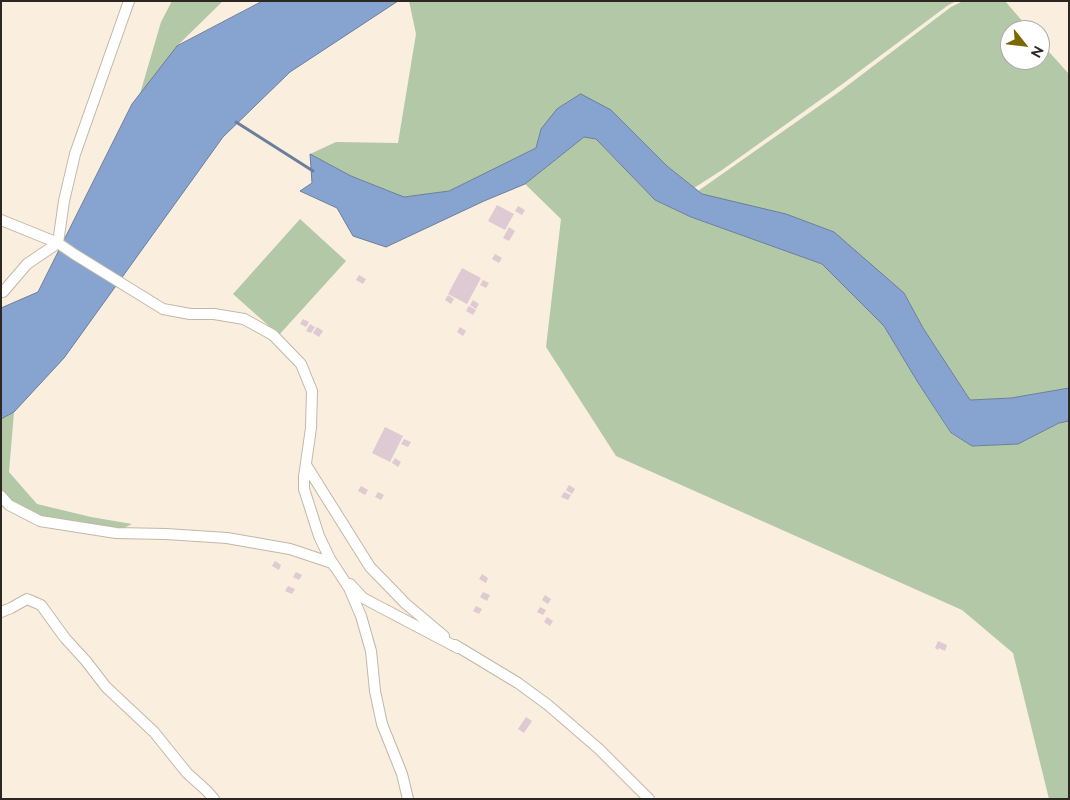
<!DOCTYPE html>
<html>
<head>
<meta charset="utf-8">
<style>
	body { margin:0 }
	#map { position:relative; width:1070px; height:800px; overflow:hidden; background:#faeede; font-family:Raleway,sans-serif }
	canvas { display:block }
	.frame { position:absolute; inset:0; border:2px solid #2c2721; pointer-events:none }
	.north { position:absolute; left:1000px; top:20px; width:50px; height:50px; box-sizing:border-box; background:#fff; border:1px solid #aba9a6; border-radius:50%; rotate:119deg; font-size:14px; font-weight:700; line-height:20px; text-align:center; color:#2c2721 }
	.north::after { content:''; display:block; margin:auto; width:18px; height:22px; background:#7b6800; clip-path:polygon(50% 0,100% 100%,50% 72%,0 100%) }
</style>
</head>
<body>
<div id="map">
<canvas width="1070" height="800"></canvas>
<div class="frame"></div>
<div class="north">N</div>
</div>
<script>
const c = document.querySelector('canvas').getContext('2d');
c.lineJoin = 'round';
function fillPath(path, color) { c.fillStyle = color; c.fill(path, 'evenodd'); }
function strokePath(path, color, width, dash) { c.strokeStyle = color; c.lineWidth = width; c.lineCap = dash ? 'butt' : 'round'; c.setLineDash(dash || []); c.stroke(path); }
const green = new Path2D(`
	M172 1H223L177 46 137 104 161 22Z
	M409 1H956L947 6 841 85 722 170 694 188 667 166 611 110 541 129 536 148 449 191 404 197 351 176 310 154 336 142 398 143 416 34Z
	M963 1H1005L1030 30H1010V60H1040V42L1069 74V388L1011 398 970 400 923 328 904 293 702 194 698 191 839 92 951 7Z
	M584 137 596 139 655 200 691 217 822 264 884 326 917 381 951 434 972 446 1018 444 1059 423 1069 421V799H1049L1013 653 962 610 616 456 546 347 561 219 525 184Z
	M300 219 346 261 279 335 233 294Z
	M14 412 9 472 37 504 91 517 132 524 116 532 40 519 1 495V419Z`);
const water = new Path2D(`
	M263 1H398L290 72 223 137 64 358 14 412 1 419V308L38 292 132 104 177 46Z
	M581 94 611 110 667 166 702 194 786 214 834 232 904 293 923 328 970 400 1011 398 1069 388V421L1059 423 1018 444 972 446 951 433 917 381 884 326 822 264 691 217 655 200 596 139 584 137 525 184 484 201 386 247 353 236 337 208 300 191 312 183 310 154 351 176 404 197 449 191 536 148 541 129 557 109Z`);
const stream = new Path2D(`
	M236 122 313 171`);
const building = new Path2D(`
	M497 205 514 214 505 230 488 221Z
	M518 206 525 210 522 215 515 211Z
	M509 227 515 231 509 241 503 238Z
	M495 254 502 258 499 263 492 259Z
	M462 268 481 278 467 304 448 294Z
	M359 275 366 279 363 284 356 280Z
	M483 280 489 283 486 288 480 285Z
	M448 295 454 299 451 304 445 300Z
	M473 300 479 304 476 309 470 305Z
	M469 306 476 310 473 315 466 311Z
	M303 319 309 322 306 327 300 324Z
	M310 324 315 327 311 333 306 331Z
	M317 327 323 331 319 337 313 333Z
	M460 327 466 331 463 336 457 332Z
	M385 427 403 436 390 462 372 453Z
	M404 439 411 442 408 447 401 444Z
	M395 458 401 462 398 467 392 463Z
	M569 485 575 489 572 494 566 490Z
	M361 486 368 490 365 495 358 491Z
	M378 492 384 495 381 500 375 497Z
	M564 492 571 495 568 500 561 497Z
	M275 561 281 565 279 570 272 566Z
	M296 572 302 575 299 580 293 577Z
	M482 574 488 578 486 583 479 579Z
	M288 586 295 589 292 594 285 591Z
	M483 592 490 595 487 601 480 597Z
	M545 595 551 599 548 604 542 600Z
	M476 606 482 609 479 614 473 611Z
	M540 607 546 610 543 615 537 612Z
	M547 617 553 621 550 626 544 622Z
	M938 641 947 645 945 651 939 648 938 650 935 648Z
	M526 717 532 721 524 733 518 729Z`);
const minor = new Path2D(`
	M1 220 58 243 74 254 163 309 190 314H214L244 319 273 335 301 364 312 391 311 428 304 477V489L319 536 330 559 349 588 361 616 371 651 375 691 382 724 402 774 408 799
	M1 292H3L27 264 58 243 64 201 75 154 129 1
	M306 465 370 567 406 604 444 636
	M1 496 9 505 40 521 116 533 166 534 227 538 290 549 332 563 334 566
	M350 584 363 598 458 648
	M1 612 11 608 27 599 41 605 65 638 86 661 106 687 154 732 187 773 207 791 214 799
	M455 645 518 683 548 705 599 749 649 799`);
fillPath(green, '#b3c8a6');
fillPath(water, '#86a4cf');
strokePath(water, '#6b7e9b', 1);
strokePath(stream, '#6b7e9b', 3);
fillPath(building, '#decad2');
strokePath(minor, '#c3b7a7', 12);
strokePath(minor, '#fff', 10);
</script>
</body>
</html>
